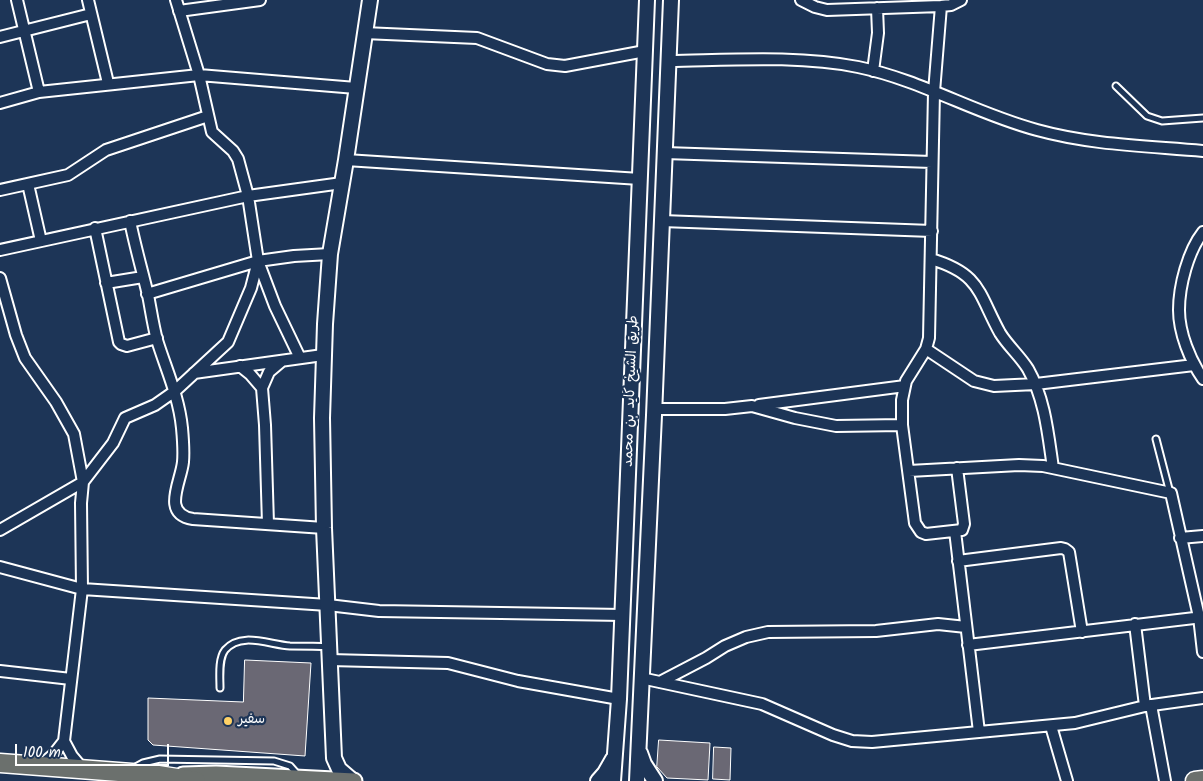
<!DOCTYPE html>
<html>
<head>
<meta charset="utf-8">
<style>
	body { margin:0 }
	#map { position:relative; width:1203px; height:781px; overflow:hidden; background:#1d3557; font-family:Kalam,sans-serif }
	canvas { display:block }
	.scale { position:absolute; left:15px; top:744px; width:154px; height:22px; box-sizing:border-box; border:2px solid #fff; border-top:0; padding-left:6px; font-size:15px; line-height:18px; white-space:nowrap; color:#fff; -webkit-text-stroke:4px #1d3557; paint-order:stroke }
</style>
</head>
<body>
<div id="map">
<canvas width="1203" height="781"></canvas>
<div class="scale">100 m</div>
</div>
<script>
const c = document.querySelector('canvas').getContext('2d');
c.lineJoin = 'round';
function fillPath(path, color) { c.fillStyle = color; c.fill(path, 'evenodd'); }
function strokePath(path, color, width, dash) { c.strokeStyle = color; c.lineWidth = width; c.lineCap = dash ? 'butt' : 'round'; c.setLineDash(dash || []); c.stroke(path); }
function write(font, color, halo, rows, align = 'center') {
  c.font = font + ' Kalam,"Playpen Sans Arabic",sans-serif'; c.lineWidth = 4.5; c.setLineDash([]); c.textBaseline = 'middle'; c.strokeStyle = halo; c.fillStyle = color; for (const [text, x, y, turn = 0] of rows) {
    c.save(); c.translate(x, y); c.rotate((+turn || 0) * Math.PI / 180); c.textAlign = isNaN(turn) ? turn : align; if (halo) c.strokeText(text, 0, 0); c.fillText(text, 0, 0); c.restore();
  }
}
const building = new Path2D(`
	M245 660 311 663 305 756 153 745 148 740V698L243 702Z
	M659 740 710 743 708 780 667 778 657 767Z
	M714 747 731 748 730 780 713 779Z`);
const lane = new Path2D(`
	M1116 86 1147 116 1162 121 1203 118
	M1156 439 1170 493
	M220 688C220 677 218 659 225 650 241 631 270 645 290 646 303 646 316 646 329 647
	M134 768 143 763 160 759 274 761 290 766 298 775`);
const street = new Path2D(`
	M17 0 39 92
	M88 0 108 83
	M176 0 199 75 212 132 233 151 238 159 248 196 258 261 275 306 300 358
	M801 0 815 7 827 10 941 6 951 5 961 0
	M941 6 934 92 929 338 926 349 906 381 902 400V425L915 523 921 532 926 534 962 530 964 524 957 468
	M179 11 260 0
	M364 33 477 38 547 64 565 66 645 51
	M0 37 91 14
	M669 61C730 60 799 55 858 67 921 80 976 114 1037 130 1091 145 1148 146 1203 151
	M873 71 878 33 877 8
	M0 103 39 92 199 75 356 88
	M665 153 932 162
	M346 160 640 179
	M28 184 41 241
	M0 190 68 175 106 150 208 116
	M130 221C135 246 142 270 148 295 151 310 153 325 157 340 166 369 179 397 182 428 183 439 184 451 183 462 181 482 161 514 193 519L324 528
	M662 221 932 231
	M95 228 119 342 121 344 127 346 157 338
	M1203 232C1188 251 1179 286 1179 310 1179 333 1190 360 1203 379
	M0 250 248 196 342 183
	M931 259C981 274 978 293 1000 333 1008 346 1020 356 1028 369 1045 399 1048 434 1053 468
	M0 278 16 335 25 358 56 402 74 434 83 482 81 503 82 589 64 741 53 755 40 766
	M106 283 143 277
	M147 294 258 261 294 256 330 254
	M926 349 974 381 994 386 1036 384 1194 365
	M240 366 250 374 262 388
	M194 373 323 355
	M759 405 905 386
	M655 409H725L752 406 795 418 836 426 902 425
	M909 471 1019 465 1043 466 1171 493 1199 617 1203 652
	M268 524 265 425 262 388 269 372 282 361
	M0 530 83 482 113 443 125 418 155 405 175 391 228 342 251 288 258 261
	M955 531 979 732
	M1180 538 1203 536
	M958 561 1061 548 1065 549 1069 552 1082 632
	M0 567 82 589 328 605 379 611 623 615
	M1135 624 1145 706
	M968 645 1203 617
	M330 660 448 663 518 681 619 699
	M0 671 71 679
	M641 678 762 704 833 735 852 741 872 742 1075 723 1145 706 1203 698
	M660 682 706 658 725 646 746 637 768 632 876 631 938 624 966 627
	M1151 705 1165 781
	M1051 726 1067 781
	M64 741 72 756 83 769`);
const secondary = new Path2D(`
	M640 753 644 764 655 781
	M353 781 339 769 334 758 324 528 322 418 325 324 330 254 346 160 370 0
	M598 781 605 773 613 759
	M613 781 619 699 647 0
	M637 781C649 521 662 260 671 0`);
const primary = new Path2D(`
	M183 775 216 774 354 781`);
const highway = new Path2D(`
	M0 763 158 775 196 781
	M1195 781 1203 780`);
const markers = [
	[228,721,5,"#ffd166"]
];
const streetNames = [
	["طريق الشيخ كايد بن محمد",632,391,-88]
];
const poiNames = [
	["سفير",238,721]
];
fillPath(building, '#6a6874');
strokePath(building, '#fff', 1);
strokePath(lane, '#fff', 9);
strokePath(street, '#fff', 14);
strokePath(secondary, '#fff', 18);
strokePath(primary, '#fff', 19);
strokePath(highway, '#fff', 21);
strokePath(lane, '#1d3557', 5);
strokePath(street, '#1d3557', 10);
strokePath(secondary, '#1d3557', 14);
strokePath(primary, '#6b706d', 15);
strokePath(highway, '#6b706d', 18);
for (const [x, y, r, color] of markers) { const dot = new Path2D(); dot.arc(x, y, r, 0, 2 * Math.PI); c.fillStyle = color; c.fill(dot); strokePath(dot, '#1d3557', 2); }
write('14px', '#fff', '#1d3557', streetNames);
write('14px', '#fff', '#1d3557', poiNames, 'left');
</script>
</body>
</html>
